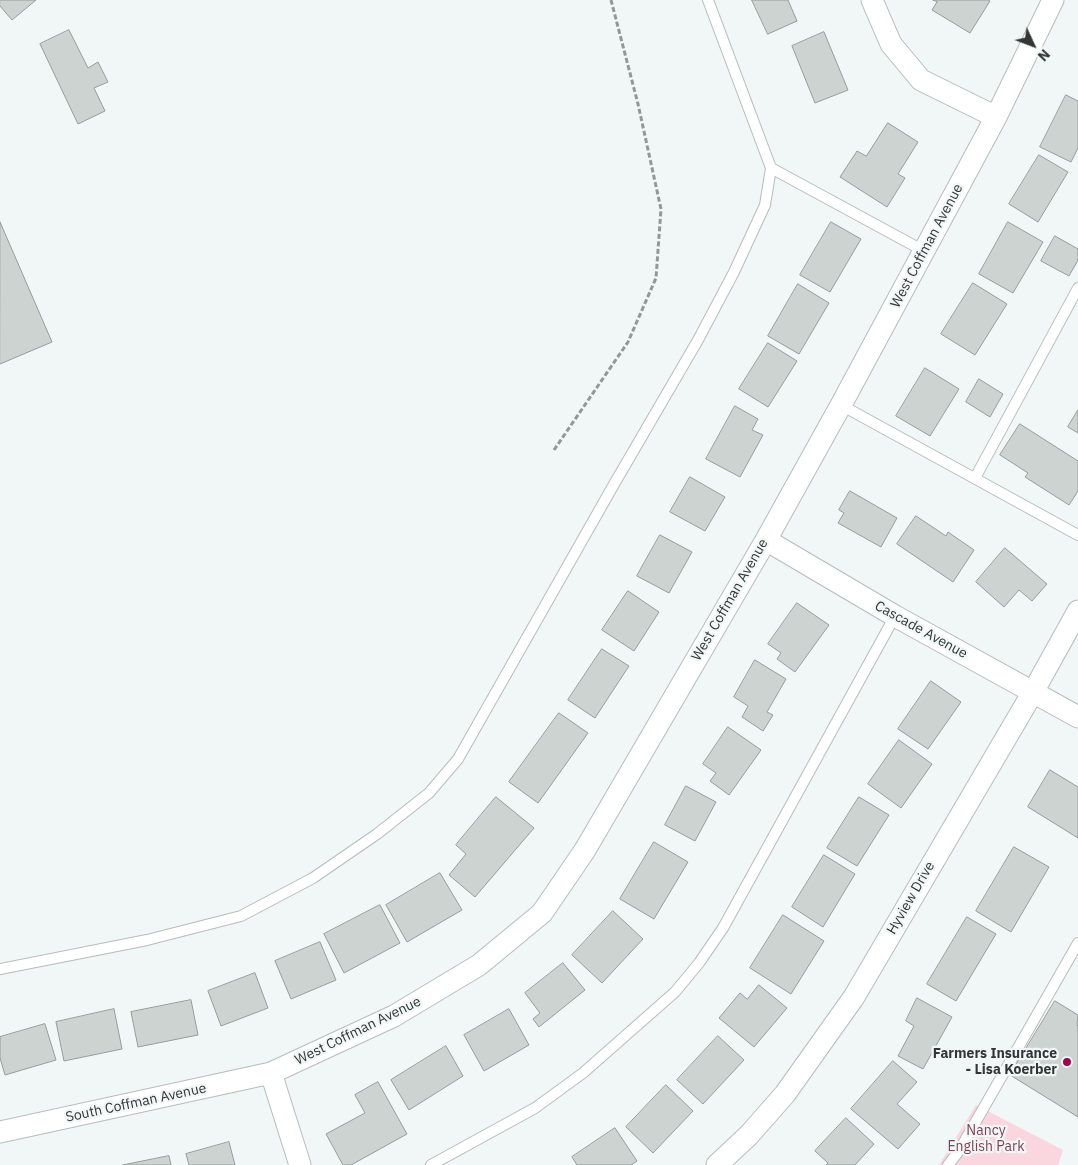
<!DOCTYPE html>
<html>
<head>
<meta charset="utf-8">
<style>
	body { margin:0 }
	#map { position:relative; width:1078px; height:1165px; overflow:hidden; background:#f0f7f6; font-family:"IBM Plex Sans",sans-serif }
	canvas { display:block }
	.north { position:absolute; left:1008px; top:20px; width:50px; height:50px; -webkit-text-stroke:4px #f0f7f6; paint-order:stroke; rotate:133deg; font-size:14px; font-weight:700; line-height:20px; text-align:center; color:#343636 }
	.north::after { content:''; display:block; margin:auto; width:18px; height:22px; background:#343636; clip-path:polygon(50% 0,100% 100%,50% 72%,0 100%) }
</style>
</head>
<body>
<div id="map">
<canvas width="1078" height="1165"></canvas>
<div class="north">N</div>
</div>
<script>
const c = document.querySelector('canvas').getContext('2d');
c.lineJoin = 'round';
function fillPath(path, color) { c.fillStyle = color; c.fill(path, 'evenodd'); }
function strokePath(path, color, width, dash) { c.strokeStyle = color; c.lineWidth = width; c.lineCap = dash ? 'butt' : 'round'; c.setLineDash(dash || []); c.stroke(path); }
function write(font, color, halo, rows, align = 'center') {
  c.font = font + ' "IBM Plex Sans",sans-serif'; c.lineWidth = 4.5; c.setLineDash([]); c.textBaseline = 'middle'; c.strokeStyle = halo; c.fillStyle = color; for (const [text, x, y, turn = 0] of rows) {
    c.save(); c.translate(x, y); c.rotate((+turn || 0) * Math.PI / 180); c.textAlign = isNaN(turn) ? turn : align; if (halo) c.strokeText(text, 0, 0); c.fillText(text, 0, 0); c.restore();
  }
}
const green = new Path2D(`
	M976 1105 1063 1150 1058 1165H939Z`);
const building = new Path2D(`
	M0 0H36L12 20 0 6Z
	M752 0H788L797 21 768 34Z
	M933 0H988L990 1 970 33 932 10 937 2Z
	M69 30 88 68 98 62 108 82 94 88 105 111 78 124 40 44Z
	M824 32 848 90 815 103 792 46Z
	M1066 95 1078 101V148L1071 162 1040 147Z
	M888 123 918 142 898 174 905 178 887 207 840 177 857 151 866 156Z
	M1039 155 1068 172 1038 222 1009 204Z
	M0 222 52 342 0 364Z
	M831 222 861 239 830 292 800 275Z
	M1008 222 1043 242 1013 293 979 274Z
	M1055 236 1078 249V260L1069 276 1041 261Z
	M973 283 1007 304 975 355 941 334Z
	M798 284 829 303 799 354 768 336Z
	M768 343 797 361 768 407 739 389Z
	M925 368 959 389 930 436 896 416Z
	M979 379 1003 394 990 417 966 402Z
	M735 406 758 419 752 430 763 435 740 477 706 459Z
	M1078 410V433L1068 427Z
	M1020 424 1078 461V491L1069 505 1025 477 1028 473 1000 455Z
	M690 477 725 497 705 531 670 512Z
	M850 491 897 518 881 547 838 523 844 513 839 510Z
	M916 516 946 536 948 532 974 550 953 582 897 544Z
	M660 535 692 552 669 593 637 576Z
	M1005 548 1047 584 1032 601 1019 590 1004 607 976 582Z
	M628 591 659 612 634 651 602 630Z
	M797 603 829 625 795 672 777 659 781 653 768 644Z
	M602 649 629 666 595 718 568 700Z
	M755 660 786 679 767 712 773 715 763 731 742 717 748 706 734 697Z
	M931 681 961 702 928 749 898 729Z
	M559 713 588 733 538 803 509 782Z
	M728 727 761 750 729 795 710 781 716 773 703 764Z
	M899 740 932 764 901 808 868 784Z
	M1050 770 1078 787V838L1028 807Z
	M686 786 716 802 695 841 665 825Z
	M496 797 534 828 475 897 449 875 466 854 456 845Z
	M859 797 889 815 857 866 827 848Z
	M654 842 688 862 654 919 620 899Z
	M1014 847 1049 867 1011 932 976 911Z
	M824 855 855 874 823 927 792 907Z
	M440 873 462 910 407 942 386 905Z
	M380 905 400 943 344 973 324 934Z
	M613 911 643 939 602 983 572 955Z
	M783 915 824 941 791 994 750 968Z
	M967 917 996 934 956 1001 927 984Z
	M320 942 336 980 291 999 275 961Z
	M563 963 585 990 539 1027 533 1019 540 1013 525 993Z
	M255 973 268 1008 221 1026 208 991Z
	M759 985 787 1008 754 1047 719 1018 740 993 747 999Z
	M917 998 952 1017 923 1069 898 1056 914 1026 906 1021Z
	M191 1000 198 1035 138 1047 131 1012Z
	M1055 1001 1078 1015 1077 1025 1078 1026V1117L1010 1075Z
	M114 1009 122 1049 64 1061 56 1022Z
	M509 1009 529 1045 484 1071 464 1035Z
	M45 1024 56 1060 5 1075 0 1058V1037Z
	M718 1036 744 1060 703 1104 677 1080Z
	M446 1046 463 1076 409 1110 391 1080Z
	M893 1061 917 1082 897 1104 920 1124 898 1149 851 1109Z
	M378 1082 407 1134 351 1165H343L326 1134 365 1113 355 1095Z
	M666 1085 693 1111 653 1153 626 1127Z
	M846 1118 874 1144 855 1165H826L828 1163 815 1151Z
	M615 1128 637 1161 631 1165H577L572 1157Z
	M229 1142 235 1165H189L186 1154Z
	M169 1156 171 1165H123Z`);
const path = new Path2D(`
	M554 450 628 342 656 278 661 209 638 104 611 0`);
const service = new Path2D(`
	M771 168 924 251
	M841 405 1078 535
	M975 478 1078 288
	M0 969 147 940 241 916 313 878 377 834 429 793 458 759 613 486 698 340 734 272 765 205 771 168 708 0
	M431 1165 535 1108 583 1073 675 992 699 963 723 928 895 616
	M948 1165 959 1151 1078 943`);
const minor = new Path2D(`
	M872 0 891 44 921 80 996 117
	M766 540 895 616 1078 717
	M271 1073 300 1165
	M0 1132 271 1073 394 1016 479 965 542 913 585 850 766 540 841 405 996 117 1053 0
	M717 1165 749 1135 785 1094 854 997 1033 692 1078 611`);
const markers = [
	[1067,1062,5,"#9f084e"]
];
const streetNames = [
	["West Coffman Avenue",927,246,-62],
	["West Coffman Avenue",730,600,-60],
	["Cascade Avenue",921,630,29],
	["Hyview Drive",911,898,-60],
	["West Coffman Avenue",358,1031,-26],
	["South Coffman Avenue",136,1103,-12]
];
const poiNames = [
	["Farmers Insurance",1057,1054],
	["- Lisa Koerber",1057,1070]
];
const parkNames = [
	["Nancy",986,1131],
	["English Park",986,1147]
];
fillPath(green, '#fad6de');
fillPath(building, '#ccd3d1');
strokePath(building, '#969c9a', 1);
strokePath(service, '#b6bdbb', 12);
strokePath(minor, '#b6bdbb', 23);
strokePath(path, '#939897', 3, [5, 2.5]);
strokePath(service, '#fff', 10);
strokePath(minor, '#fff', 21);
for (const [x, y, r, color] of markers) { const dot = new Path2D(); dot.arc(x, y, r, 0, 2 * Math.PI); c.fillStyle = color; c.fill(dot); strokePath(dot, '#f0f7f6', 2); }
write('14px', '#343636', '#f0f7f6', streetNames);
write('bold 14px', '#343636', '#f0f7f6', poiNames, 'right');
write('14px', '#813f53', '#f0f7f6', parkNames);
</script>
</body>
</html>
